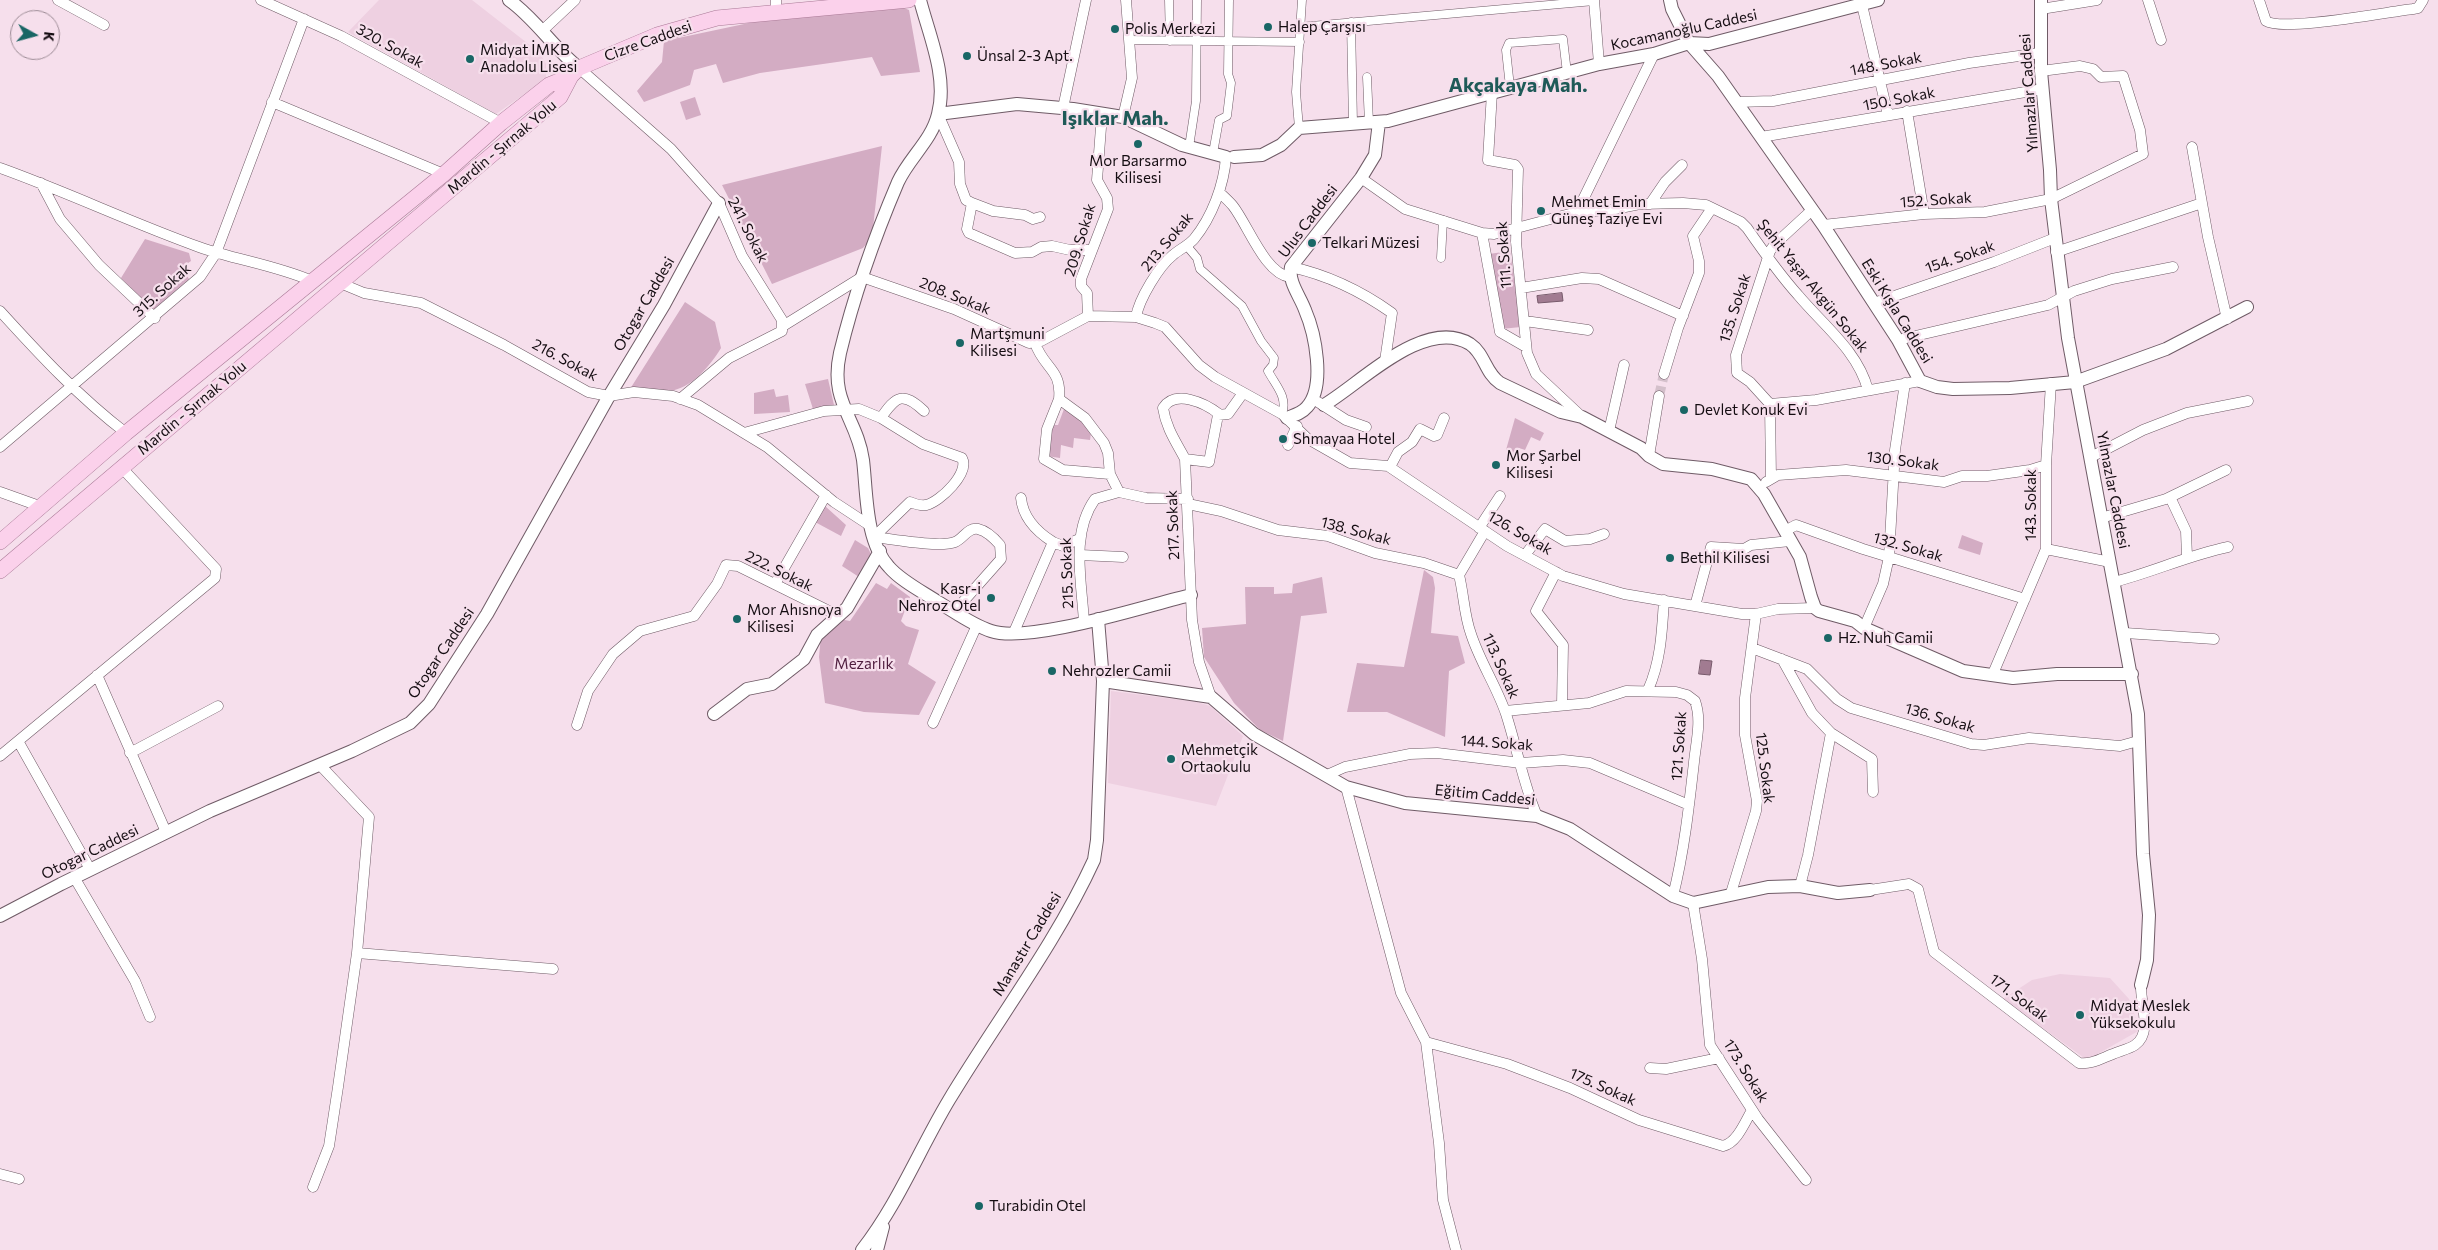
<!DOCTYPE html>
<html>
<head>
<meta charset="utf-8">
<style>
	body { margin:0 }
	#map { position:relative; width:2438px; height:1250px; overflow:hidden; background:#f6dfec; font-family:Commissioner,sans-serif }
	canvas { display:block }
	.north { position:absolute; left:10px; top:10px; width:50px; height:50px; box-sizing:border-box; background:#f6dfec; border:1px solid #9c8b95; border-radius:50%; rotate:97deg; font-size:14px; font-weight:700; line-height:20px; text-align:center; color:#150d12 }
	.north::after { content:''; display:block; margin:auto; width:18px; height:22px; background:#196665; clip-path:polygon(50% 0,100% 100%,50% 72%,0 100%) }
</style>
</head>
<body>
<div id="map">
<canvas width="2438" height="1250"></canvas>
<div class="north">K</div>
</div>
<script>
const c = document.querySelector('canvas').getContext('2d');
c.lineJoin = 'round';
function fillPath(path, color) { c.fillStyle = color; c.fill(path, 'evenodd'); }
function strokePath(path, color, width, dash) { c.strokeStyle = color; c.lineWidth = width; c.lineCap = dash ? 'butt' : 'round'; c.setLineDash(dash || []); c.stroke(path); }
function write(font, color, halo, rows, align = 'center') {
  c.font = font + ' Commissioner,sans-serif'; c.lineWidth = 4.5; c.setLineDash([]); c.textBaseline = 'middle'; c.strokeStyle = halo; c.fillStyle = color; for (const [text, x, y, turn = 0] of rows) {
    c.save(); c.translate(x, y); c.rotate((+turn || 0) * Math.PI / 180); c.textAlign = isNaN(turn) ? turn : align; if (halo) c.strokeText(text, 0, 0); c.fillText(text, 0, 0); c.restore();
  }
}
const built = new Path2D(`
	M379 0H472L540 53 546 64V79L496 114 348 32Z
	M1111 691 1197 702 1210 706 1243 736 1216 806 1108 783Z
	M2060 974 2110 978 2129 999 2140 1030 2087 1060 2003 999 2032 980Z`);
const green = new Path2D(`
	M899 6 909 10 920 72 881 76 872 57 760 73 723 83 716 64 694 70 690 85 644 102 637 91 662 62 664 41 763 20Z
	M695 97 701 115 686 120 680 102Z
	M882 146 872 237 863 248 772 284 722 185Z
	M145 239 189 253 191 261 182 267 189 279 153 310 121 278Z
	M1510 251 1521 327 1501 329 1489 254Z
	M685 302 715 322 721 348C710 366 691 389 669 391 656 393 642 390 630 389Z
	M828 379 834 405 813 409 805 384Z
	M774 389 776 397 788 395 790 412 754 414V393Z
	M1064 409 1081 418 1091 433 1090 440 1074 438 1073 448 1061 445 1060 458 1047 456 1053 425H1058Z
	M1515 418 1544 433 1540 441 1531 437 1525 450 1519 448 1512 455 1506 450Z
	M825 506 846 525 841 536 815 522Z
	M1962 535 1983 543 1980 555 1958 548Z
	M855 540 868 548 872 556 859 577 842 566Z
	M1424 570 1433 577 1435 588 1431 633 1458 636 1465 663 1449 671 1445 737 1387 712H1347L1357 663 1404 667Z
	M1322 577 1327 613 1301 616 1283 741 1260 730 1234 703 1204 657 1202 628 1246 624 1245 587H1274V594L1292 593 1293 584Z
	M876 583 887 589 891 583 910 597 901 621 906 626 919 630 908 664 936 682 919 715 864 712 825 703 819 657 821 635 839 619 850 621Z`);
const water = new Path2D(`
	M1562 293 1563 301 1538 303 1537 296Z
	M1701 660 1712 661 1710 675 1699 674Z`);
const minorTunnel = new Path2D(`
	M1659 396 1664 374`);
const pedestrian = new Path2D(`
	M1169 0 1170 41
	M1351 22 1353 124
	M1300 27 1594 1
	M1129 40 1300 42
	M1367 77 1369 123
	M1510 87 1506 50 1509 43 1563 39 1567 73
	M1299 128 1296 92 1302 0
	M1189 147 1196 101 1197 0
	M1213 153 1219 120 1227 116 1231 83 1228 74 1229 0
	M1186 245 1197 258 1200 269 1242 306 1261 341 1274 358 1273 365 1268 371C1276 386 1288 397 1282 414
	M1441 258 1443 220`);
const minor = new Path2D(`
	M58 0 104 25
	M261 0 341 36 501 123
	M776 0V11
	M1594 0 1599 64
	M2148 0 2161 40
	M2259 0 2266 21C2282 32 2387 12 2413 9L2418 8 2423 0
	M1862 5 1888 115
	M2041 9 2097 0
	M542 31 575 0
	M579 68 671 149 719 203 742 256 782 320V331L729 358 680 399
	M1492 92 1488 160 1515 165 1518 169 1516 242 1527 353 1536 374 1582 417
	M272 102 444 174
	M1736 102 1773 101 1969 63 2040 53
	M1063 108 1086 0
	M1907 111 1924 214
	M938 114 959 162 960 184 966 200 972 203 967 229 969 233 1015 253 1032 252 1041 247 1052 246 1070 250H1092
	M1123 117 1132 78 1126 0
	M1761 137 2043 89
	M2192 147 2208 237 2227 319
	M0 168C67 192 132 223 199 247 236 260 275 265 312 281
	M1361 178 1405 209 1482 233 1494 234 1577 212 1605 211 1640 204 1683 203 1706 205 1741 222 1747 228C1763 251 1779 274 1798 295 1823 325 1858 351 1868 390
	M41 183 60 219 99 265 155 318
	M1219 192C1224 197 1229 201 1233 206 1248 225 1265 274 1290 277
	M972 203 993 211 1025 215 1033 219 1040 217
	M1650 204 1665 182 1682 165
	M1577 212 1654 54
	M1823 225 1924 214 1985 212 2051 199 2143 154 2140 130 2123 76 2101 77 2093 69 2080 66 2041 71
	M1482 233 1500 332 1526 347
	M2056 252 2202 203
	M1291 267C1328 275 1361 291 1392 313L1385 361
	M340 283 364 293 421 303 504 345 588 392 609 396 634 392 673 396 698 405 767 447 834 502 869 525
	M1521 288 1582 278 1599 279 1683 316
	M1874 303 1994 262 2055 238
	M0 311C40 355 79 397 126 433
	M1088 316 1087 293 1081 286V279L1108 209 1107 198 1097 180 1102 114
	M1136 317C1139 299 1159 266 1173 255 1180 249 1189 245 1194 239 1212 217 1224 185 1226 157
	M1525 321 1588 330
	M783 326 862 277 954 309 1029 343 1041 341 1088 316 1136 317 1155 323 1165 327 1199 365 1215 377 1282 414 1308 439 1350 463 1388 466 1507 546 1563 576 1624 594 1742 614H1756L1778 609 1815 608
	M1898 340 2048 305 2074 291 2112 279 2173 267
	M1035 343C1044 369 1062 369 1059 399L1085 418 1104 443 1108 453 1110 474 1119 492
	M1664 374 1678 328 1699 273V261L1693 236 1712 208
	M1059 399 1047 429 1044 459 1063 470 1110 474
	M1318 402 1346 420 1366 427
	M1770 404 1816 400 1920 381
	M881 418C896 396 903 391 924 411
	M1609 431 1624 365
	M744 433 824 411 859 409 881 418 923 444 962 458C970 473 940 502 926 505 921 506 915 504 910 502L874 537
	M1288 445 1297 426
	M0 447 200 277 216 253 304 19
	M1649 456 1659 396
	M2091 457 2143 430 2187 413 2248 401
	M1185 459C1176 442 1166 428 1163 408 1175 389 1205 403 1219 414
	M1390 467 1398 452 1412 442 1420 429 1434 436 1437 435 1444 418
	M1771 479 1770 404 1750 382 1737 373 1736 355 1770 251 1775 244 1812 210
	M1766 482 1778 475 1846 470 1944 482 1962 476H1987L2030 470 2046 465
	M0 492 42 507
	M2170 497 2186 531 2187 557
	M1021 498C1023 518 1037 532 1053 542
	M1188 504 1221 511 1278 530 1328 536 1375 553 1424 563 1459 575
	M2101 518 2166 499 2226 470
	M1479 528 1500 496
	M1485 531 1459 575C1464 595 1464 615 1471 634 1480 662 1497 687 1506 714 1517 748 1523 783 1537 816
	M1785 531 1796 525 1863 549 2025 599
	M874 537C892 539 939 548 955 542 963 539 968 527 978 529 987 531 994 538 1000 545L1001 559 954 612
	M2046 549 2110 562
	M1080 555 1123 557
	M1525 555 1545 529 1565 541 1590 539 1604 534
	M1556 572 1536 611 1563 645 1562 705
	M2114 582C2153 572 2189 555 2228 547
	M775 584 826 495
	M1695 606 1711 547 1744 549 1751 545 1790 541
	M1084 623C1082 582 1070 534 1095 499L1119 492 1146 498 1188 499
	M1864 628 1883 584 1889 557 1895 450 1905 383
	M1014 632 1053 542 1063 546 1079 539
	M2125 633 2214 639
	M1752 648 1807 669 1837 699 1851 708 1971 744 1984 745 2029 738 2120 746 2138 741
	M1782 659 1812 713 1831 733 1872 759 1873 792
	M97 675 166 832
	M1992 676 2046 549V465L2051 383
	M1648 690C1661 661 1662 631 1664 600
	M1211 697 1199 662 1192 620 1185 459 1209 462 1218 415 1228 414 1243 393
	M1505 711 1589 703 1626 691 1676 692 1687 695 1695 701C1702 720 1696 742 1694 762 1689 807 1684 852 1673 896
	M933 723 977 625
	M577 725 588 691 613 654 640 631 694 616 717 584 726 565 738 566 839 616
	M18 741 90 869
	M130 753 218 706
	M0 756 215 578 216 569 122 468
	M1327 775 1345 767 1410 754 1437 753 1521 763 1563 760 1590 763 1689 805
	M1346 787 1401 993 1426 1042 1439 1143 1443 1200 1456 1250
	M74 877 135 981 150 1017
	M1800 886 1808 855 1831 733
	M1870 890 1909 884 1918 889 1934 952 2079 1063C2091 1065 2102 1058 2113 1054 2120 1051 2129 1049 2135 1045 2153 1033 2140 1003 2141 985
	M1731 893 1756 811 1757 801 1745 735V698L1756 614
	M1693 903 1702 959 1710 1045 1758 1119 1806 1180
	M357 953 553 969
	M1426 1042 1507 1064 1570 1088 1639 1120 1723 1146C1737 1143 1745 1122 1752 1110
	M1650 1068 1666 1069 1719 1058
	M0 1174 19 1179
	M313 1187 329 1146 338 1087 357 953 369 817 320 765`);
const tertiary = new Path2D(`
	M509 0C536 19 553 48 579 68
	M920 0C929 35 948 77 938 114 932 140 909 158 898 182 875 236 854 295 840 353 829 402 857 418 863 460 867 493 865 541 889 567 901 581 923 592 938 602 955 612 972 625 991 631 1030 644 1148 605 1191 595
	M1670 0 1672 9 1689 43 1718 76 1823 225 1898 340 1920 381 1937 387 1953 389 2010 388 2075 382 2166 349 2247 307
	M2041 0V71L2050 170 2051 199 2068 338 2138 714 2143 854 2149 915 2147 960 2141 985
	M938 114 1017 104 1073 109 1123 117 1182 145 1226 157
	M1234 157 1262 155 1281 145 1299 128 1388 121 1599 64 1654 54 1689 43 1709 44 1878 0
	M1324 405C1360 384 1425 316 1470 344 1485 354 1485 373 1500 383L1561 412 1582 417 1641 448 1649 456 1663 464 1712 469 1751 479 1764 494 1800 557 1811 597 1815 608 1819 611 1855 621 1864 628 1963 671 2013 678 2057 674H2132
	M1287 418C1295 415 1302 413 1307 407 1326 386 1315 333 1305 310 1300 296 1288 282 1291 267L1361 178 1375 155 1379 122
	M1103 681 1211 697 1254 734 1346 787 1405 803 1537 816 1570 829 1673 896 1693 903 1768 887 1800 886 1838 893 1870 890
	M714 714 747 689 772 684 804 659 817 635 847 608 880 551
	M0 916 61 884 210 811 352 751 410 723 429 704 487 614 609 396 664 305 719 203
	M862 1250C898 1204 919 1150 949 1100 997 1020 1055 945 1094 860L1097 840 1103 681 1098 619
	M877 1250 883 1227`);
const primary = new Path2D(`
	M0 542 126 433 444 174 501 123 549 85 571 76
	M0 571 560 97 571 76 579 68 657 35 717 18 909 0`);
const markers = [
	[1268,27,5,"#196665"],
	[1115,29,5,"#196665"],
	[967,56,5,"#196665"],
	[470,59,5,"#196665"],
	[1138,144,5,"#196665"],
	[1541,211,5,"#196665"],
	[1312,243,5,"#196665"],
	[960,343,5,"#196665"],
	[1684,410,5,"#196665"],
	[1283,439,5,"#196665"],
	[1496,465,5,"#196665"],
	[1670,558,5,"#196665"],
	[991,598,5,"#196665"],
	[737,619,5,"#196665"],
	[1828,638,5,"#196665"],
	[1052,671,5,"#196665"],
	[1171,759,5,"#196665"],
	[2080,1015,5,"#196665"],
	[979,1206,5,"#196665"]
];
const poiNames = [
	["Halep Çarşısı",1278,27],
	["Polis Merkezi",1125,29],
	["Midyat İMKB",480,50],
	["Anadolu Lisesi",480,67],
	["Ünsal 2-3 Apt.",977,56],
	["Mor Barsarmo",1138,161,"center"],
	["Kilisesi",1138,178,"center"],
	["Mehmet Emin",1551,202],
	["Güneş Taziye Evi",1551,219],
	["Telkari Müzesi",1322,243],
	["Martşmuni",970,334],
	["Kilisesi",970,351],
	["Devlet Konuk Evi",1694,410],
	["Shmayaa Hotel",1293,439],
	["Mor Şarbel",1506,456],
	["Kilisesi",1506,473],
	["Bethil Kilisesi",1680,558],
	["Kasr-i",981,589,"right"],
	["Nehroz Otel",981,606,"right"],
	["Mor Ahısnoya",747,610],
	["Kilisesi",747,627],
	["Hz. Nuh Camii",1838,638],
	["Nehrozler Camii",1062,671],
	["Mehmetçik",1181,750],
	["Ortaokulu",1181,767],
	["Midyat Meslek",2090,1006],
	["Yüksekokulu",2090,1023],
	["Turabidin Otel",989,1206]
];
const streetNames = [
	["Kocamanoğlu Caddesi",1684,30,-12],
	["Cizre Caddesi",648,41,-20],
	["320. Sokak",390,46,29],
	["148. Sokak",1886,64,-11],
	["Yılmazlar Caddesi",2029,93,-94],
	["150. Sokak",1899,99,-11],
	["Mardin - Şırnak Yolu",502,147,-40],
	["152. Sokak",1936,200,-4],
	["Ulus Caddesi",1308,221,-53],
	["241. Sokak",748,230,63],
	["209. Sokak",1080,240,-73],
	["213. Sokak",1167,242,-50],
	["111. Sokak",1504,255,-94],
	["154. Sokak",1960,257,-19],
	["Şehit Yaşar Akgün Sokak",1813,286,51],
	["315. Sokak",162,290,-42],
	["208. Sokak",955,296,22],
	["Otogar Caddesi",644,304,-60],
	["135. Sokak",1735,308,-72],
	["Eski Kışla Caddesi",1897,311,58],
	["216. Sokak",565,360,28],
	["Mardin - Şırnak Yolu",192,408,-40],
	["130. Sokak",1903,461,7],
	["Yılmazlar Caddesi",2113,490,79],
	["143. Sokak",2031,505,-90],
	["217. Sokak",1173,525,-92],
	["138. Sokak",1356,531,15],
	["126. Sokak",1520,533,30],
	["132. Sokak",1908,547,16],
	["222. Sokak",779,571,26],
	["215. Sokak",1067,573,-92],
	["Otogar Caddesi",441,653,-56],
	["113. Sokak",1501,666,66],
	["136. Sokak",1940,718,16],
	["144. Sokak",1497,743,4],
	["121. Sokak",1679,746,-86],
	["125. Sokak",1765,768,83],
	["Eğitim Caddesi",1485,795,6],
	["Otogar Caddesi",90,852,-26],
	["Manastır Caddesi",1027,944,-59],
	["171. Sokak",2019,998,37],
	["173. Sokak",1746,1071,58],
	["175. Sokak",1603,1087,24]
];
const parkNames = [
	["Mezarlık",864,664]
];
const districtNames = [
	["Akçakaya Mah.",1518,85],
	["Işıklar Mah.",1115,118]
];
fillPath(built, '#eed0e1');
fillPath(green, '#d3acc3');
fillPath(water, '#a17b91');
strokePath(water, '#775a6b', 1);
strokePath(minorTunnel, '#d4c0cb', 10, [10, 5]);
strokePath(pedestrian, '#6f5b66', 9);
strokePath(minor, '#6f5b66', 11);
strokePath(tertiary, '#6f5b66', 14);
strokePath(primary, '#a97996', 16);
strokePath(pedestrian, '#fff', 8);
strokePath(minor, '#fff', 10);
strokePath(tertiary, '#fff', 12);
strokePath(primary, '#fbd1eb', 15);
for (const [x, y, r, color] of markers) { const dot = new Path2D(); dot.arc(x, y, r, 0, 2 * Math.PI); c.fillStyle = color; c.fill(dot); strokePath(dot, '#f6dfec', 2); }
write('15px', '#150d12', '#f6dfec', poiNames, 'left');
write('15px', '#150d12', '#f6dfec', streetNames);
write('15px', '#4f1d3e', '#f6dfec', parkNames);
write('bold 20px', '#1f5a58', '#f6dfec', districtNames);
</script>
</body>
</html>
